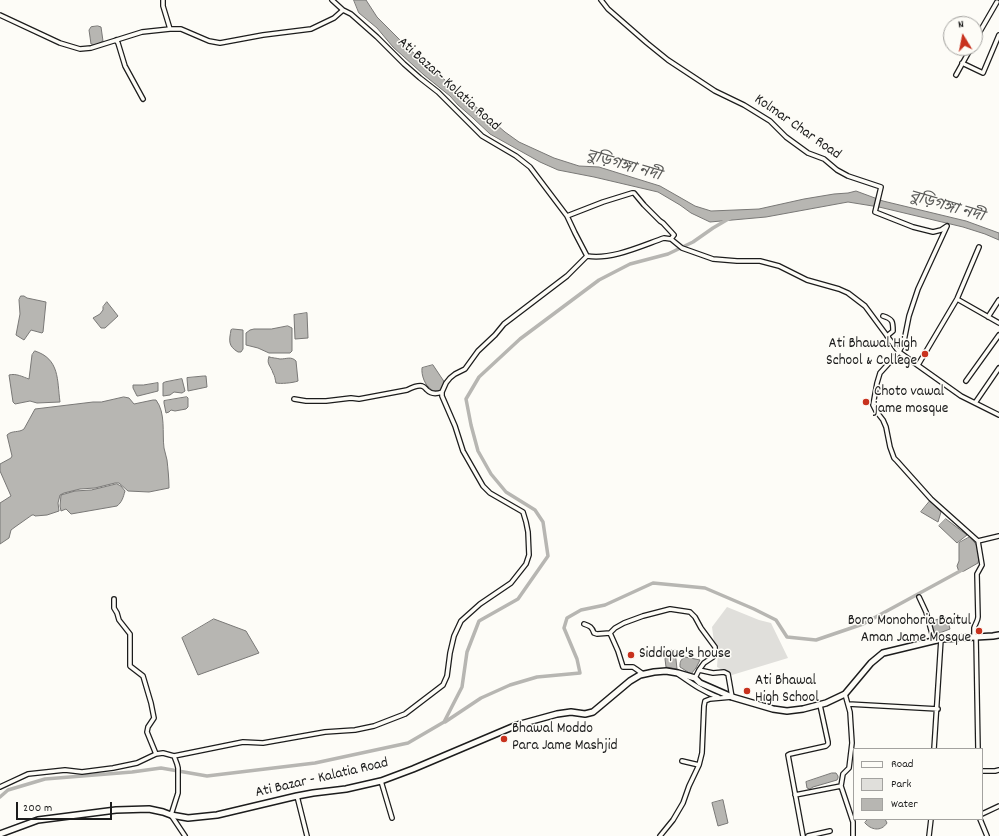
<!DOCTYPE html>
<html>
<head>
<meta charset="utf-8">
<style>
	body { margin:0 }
	#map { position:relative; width:999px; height:836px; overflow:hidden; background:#fdfcf7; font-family:Dekko,sans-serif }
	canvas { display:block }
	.legend { position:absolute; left:853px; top:748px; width:130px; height:72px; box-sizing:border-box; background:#fdfcf7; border:1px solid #a3a29f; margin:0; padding:5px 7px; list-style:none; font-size:12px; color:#1c1c1c }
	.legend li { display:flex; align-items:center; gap:8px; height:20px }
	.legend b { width:20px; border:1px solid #a3a29f }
	.north { position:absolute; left:943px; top:16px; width:40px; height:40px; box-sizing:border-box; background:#fdfcf7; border:1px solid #a3a29f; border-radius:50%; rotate:350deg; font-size:11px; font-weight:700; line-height:16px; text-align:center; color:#1c1c1c }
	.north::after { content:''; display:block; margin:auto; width:14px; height:18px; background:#c8321e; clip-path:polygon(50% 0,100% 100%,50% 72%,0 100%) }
	.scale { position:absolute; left:16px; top:802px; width:96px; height:18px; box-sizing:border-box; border:2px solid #1c1c1c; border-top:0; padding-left:5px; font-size:12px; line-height:14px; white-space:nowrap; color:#1c1c1c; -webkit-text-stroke:3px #fdfcf7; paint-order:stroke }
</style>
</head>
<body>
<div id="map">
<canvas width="999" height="836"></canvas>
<ul class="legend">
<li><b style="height:5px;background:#fdfcf7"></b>Road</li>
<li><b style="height:11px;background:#e0dfdb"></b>Park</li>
<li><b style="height:11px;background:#b7b6b2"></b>Water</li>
</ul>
<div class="north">N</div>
<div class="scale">200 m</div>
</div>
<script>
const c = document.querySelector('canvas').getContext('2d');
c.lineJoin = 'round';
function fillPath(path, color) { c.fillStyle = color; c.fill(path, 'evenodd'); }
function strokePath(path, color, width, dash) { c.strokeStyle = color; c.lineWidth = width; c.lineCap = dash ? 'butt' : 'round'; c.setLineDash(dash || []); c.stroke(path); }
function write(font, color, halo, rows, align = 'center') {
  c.font = font + ' Dekko,"Noto Sans Bengali",sans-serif'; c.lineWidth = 3; c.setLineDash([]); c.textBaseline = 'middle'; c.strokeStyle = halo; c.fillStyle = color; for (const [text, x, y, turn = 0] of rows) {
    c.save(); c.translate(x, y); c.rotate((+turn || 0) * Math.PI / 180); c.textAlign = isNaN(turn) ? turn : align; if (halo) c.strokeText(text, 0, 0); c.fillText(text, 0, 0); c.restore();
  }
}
const green = new Path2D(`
	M727 607 759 620 771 623 788 658 732 675 717 667 718 653 714 642 712 627Z`);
const water = new Path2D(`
	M354 0H366L377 17 408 48 505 132 519 142 554 158 579 166 599 167 660 186 695 206 711 211 759 209 804 199 834 194 848 193 856 191 883 201 966 221 999 233V240L985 234 963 227 879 207 848 202 766 217 710 222 691 213 680 205 658 192 594 177 558 170 540 162 490 134 473 118 458 105 450 96 424 75 393 47 377 28 359 13Z
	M98 26 101 27 103 41 96 45 91 44 89 30 91 27Z
	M21 296H24L27 298 46 302 43 332 42 333 31 330 24 340 16 335 20 314 19 300Z
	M107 302 118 316 105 328H101L93 318 100 314 103 310V307Z
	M307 313 308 338 295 339 294 315Z
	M288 326 292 328V351L290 353H269L258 348 246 345V333L250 330 254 329H271Z
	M233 329 243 330V349L241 352H238C228 346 229 341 231 330Z
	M35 351C60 359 57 380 60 402L37 403 30 401 15 404 13 402 9 375C16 373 23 377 29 379L32 355Z
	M269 357C273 358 276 358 280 359 287 359 291 356 296 361L298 381C293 383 280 384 276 383 275 379 275 376 273 373 271 366 266 364 269 357Z
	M433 365 445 383 443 388 439 391C437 391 433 391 432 390 425 386 421 375 422 368Z
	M204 376H206L207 387 188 391 187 378Z
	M182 379 185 391 182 393 174 392 170 395 163 396V383L165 382Z
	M158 383V391L138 396H137L133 388V385H143Z
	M124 397 129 398 134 404 153 400H156C166 413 162 433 164 448 165 452 166 456 167 460 168 469 169 479 169 488L149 492 128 491 119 483H115L95 488 80 489 64 493 60 495 58 503 59 511 47 515 35 516 34 515H32L15 527 11 530 9 538 0 544V503L11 496 0 471V464L11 458 12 456 7 435C12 430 19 433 24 429L35 409 93 402H101Z
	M187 397 188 398V407L186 409 175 411 171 410 169 412 166 413 164 403V401Z
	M117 484 121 486 125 491C123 498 122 502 117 506L71 514 66 509 61 511 60 506 61 495 75 491 91 490Z
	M930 501 941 512 938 522 921 512Z
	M946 519 967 535 957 543 939 526Z
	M970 537C979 548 981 549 978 563L964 571 959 572 957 566 959 561V543Z
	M947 618 950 629 937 634 933 632 931 621Z
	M214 619 246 631 259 653 198 675 182 638Z
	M675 650 677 669 666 667 664 651Z
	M685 657 700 660 696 668 691 674 680 667C680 662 680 660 685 657Z
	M832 773H836L838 776V778L837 780 813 787 810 789 807 788 806 782Z
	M723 800 728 823 718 826 712 803Z
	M868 819H885L887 823C881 832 871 830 865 823Z`);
const canal = new Path2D(`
	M445 722 481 698 510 685 537 677 580 673 577 659 564 628 567 618 581 610 605 605 653 583 705 588 754 609 776 620 787 637 816 640 863 624 962 570
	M0 797 8 790 45 779 132 772 161 768 207 776 315 763 408 743 444 722 462 687 467 652 479 621 518 599 548 556 543 522 535 510 506 492 491 474 478 451 471 425 466 399 479 377 520 339 599 280 630 264 668 254 693 242 713 228 730 218`);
const minor = new Path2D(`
	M163 0V6L170 29
	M332 0 343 10 351 14 377 37 404 64 420 78 438 92 482 136 516 156 530 167 567 216 575 233 587 256C612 260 641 246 664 238L671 239 682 248 713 259 737 261H760L779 266 807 280 839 289 848 293 865 306 899 352 961 396 999 415
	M601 0 608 9 647 43 668 60 715 91 744 105 770 121 786 137 808 153 824 159 837 170 848 176 881 187 875 212 913 227 933 232 941 230 947 226 918 289 909 316 904 341 899 352 880 373 877 383 873 405 876 411 883 420 886 427 890 447 894 458 897 461 931 499 978 541 982 565 977 574 978 617C978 621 975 624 974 628 974 631 974 634 974 637
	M0 15 60 43 80 49 91 48 142 32 170 29H181L209 41 220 43 263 35 311 29 334 18 343 10
	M116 40 118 43 125 66 143 99
	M975 40 997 2
	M962 63 983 73 999 35
	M956 75 971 48
	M567 216 603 202 632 193H634L644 205 660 221 663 223 674 235 671 239
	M957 299 999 323
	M883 316C893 319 893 322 893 331L887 336
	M988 317 999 300
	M918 365 957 299 979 247
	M966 381 999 335
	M294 399 306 401H326L351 398 359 399 407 390C411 388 417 385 422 386 425 387 425 388 427 390 431 394 437 394 442 392
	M975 403 999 368
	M978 541 999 536
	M919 597 926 612 934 641
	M114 599V608L117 613 119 620 130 634V666L143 676 151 703 154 718 148 727 147 732 156 754
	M584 624C590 626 592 627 594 633L597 634 610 633
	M976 637 978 749
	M643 674 636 669 633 667H623L618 651 610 633 615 628 624 623 643 616 670 609 690 612 695 617 701 628 715 647V652L713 657 704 663 699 670 695 678
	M678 674C691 683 703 692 718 697
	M845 694 850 712 852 743 849 768 843 774 841 786 853 822V836
	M848 704 938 709
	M934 749 941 639
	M682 761 699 765
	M982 771H995L999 770
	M381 781 392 818
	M0 787 28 774 65 770 82 772 113 768 137 763 156 754 163 753 174 756
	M795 795 841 786
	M297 796 307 836
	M982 814 999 806
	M980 819 987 836
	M185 836 171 815 178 793V768L177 764 174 756 243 742 263 743 325 732 355 730 374 726 405 714 443 685 447 676 450 653 454 636 461 621 480 604 511 583 526 564 529 555 528 532 526 522 523 512 490 493 483 486 463 451 455 426 442 396V392L446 383 450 378 455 374 465 369 478 351 495 335 504 324 567 276 587 256
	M660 836 673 820 683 803 689 786 699 765 702 753 704 706 705 701 710 699 732 697 728 674 724 672 713 673 699 670
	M803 836 788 755 790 754 826 746 828 744V742L820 705
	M808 836 830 831
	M929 836 931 819`);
const secondary = new Path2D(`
	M0 834 38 820 116 810 149 809 163 812 171 815 188 818 217 815 297 796 313 793 346 789 381 781 413 769 517 725 557 714 571 712 585 714 593 712 630 681 640 675 654 672 666 671 678 673 695 678 700 683 732 697 773 709 787 711 803 709 826 703 845 694 871 663 883 653 941 639 993 636 999 635`);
const markers = [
	[925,354,4,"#c8321e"],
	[866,402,4,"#c8321e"],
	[979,631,4,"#c8321e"],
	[631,655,4,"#c8321e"],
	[747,691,4,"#c8321e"],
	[504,739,4,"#c8321e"]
];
const streetNames = [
	["Ati Bazar- Kolatia Road",448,85,42],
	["Kolmar Char Road",797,128,35],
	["Ati Bazar - Kalatia Road",322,779,-13]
];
const poiNames = [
	["Ati Bhawal High",917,345,"right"],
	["School & College",917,362,"right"],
	["Choto vawal",874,393],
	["jame mosque",874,410],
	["Boro Monohoria Baitul",971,622,"right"],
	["Aman Jame Mosque",971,639,"right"],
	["Siddique's house",639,655],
	["Ati Bhawal",755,682],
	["High School",755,699],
	["Bhawal Moddo",512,730],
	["Para Jame Mashjid",512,747]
];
const waterNames = [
	["বুড়িগঙ্গা নদী",623,167,16],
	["বুড়িগঙ্গা নদী",946,208,16]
];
fillPath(green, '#e0dfdb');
fillPath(water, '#b7b6b2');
strokePath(water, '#797876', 1);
strokePath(canal, '#b7b6b2', 3.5);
strokePath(minor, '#1c1c1c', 6);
strokePath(secondary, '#1c1c1c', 8);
strokePath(minor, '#fdfcf7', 3.5);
strokePath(secondary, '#fdfcf7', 5);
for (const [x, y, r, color] of markers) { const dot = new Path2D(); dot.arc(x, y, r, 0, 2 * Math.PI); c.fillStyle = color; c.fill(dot); strokePath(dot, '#fdfcf7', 1.5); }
write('15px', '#1c1c1c', '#fdfcf7', streetNames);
write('15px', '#1c1c1c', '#fdfcf7', poiNames, 'left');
write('italic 16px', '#5a5a58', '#fdfcf7', waterNames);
</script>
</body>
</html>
